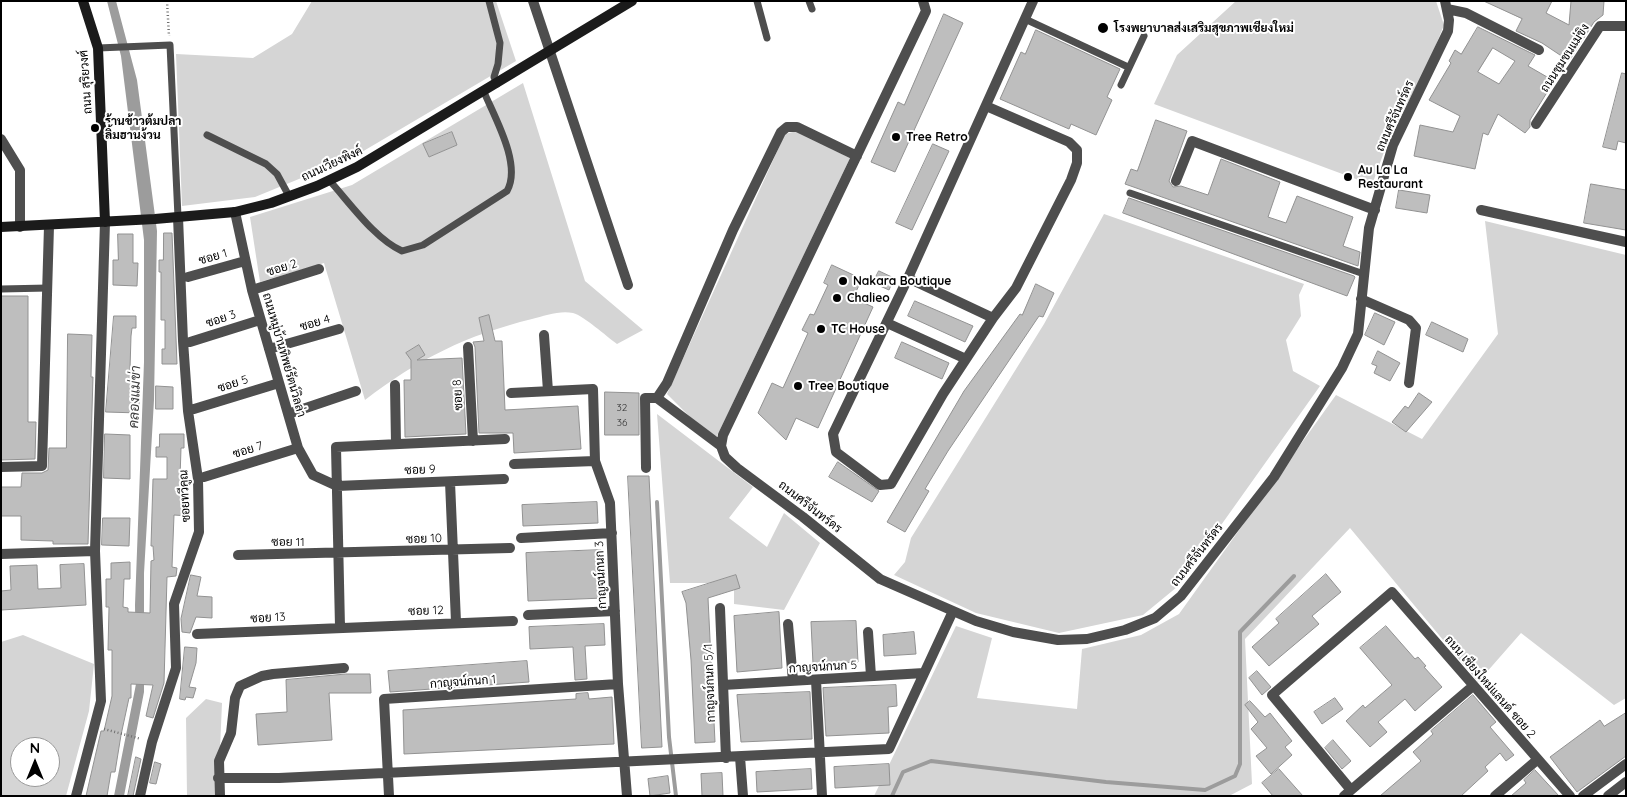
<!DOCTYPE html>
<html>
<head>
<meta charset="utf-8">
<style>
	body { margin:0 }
	#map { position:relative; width:1627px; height:797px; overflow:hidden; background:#fff; font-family:Quicksand,sans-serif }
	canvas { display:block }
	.frame { position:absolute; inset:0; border:2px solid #000; pointer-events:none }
	.north { position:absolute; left:10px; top:737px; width:50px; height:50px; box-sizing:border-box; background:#fff; border:1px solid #999; border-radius:50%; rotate:0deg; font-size:14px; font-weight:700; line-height:20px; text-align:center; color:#000 }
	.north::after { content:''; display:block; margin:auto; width:18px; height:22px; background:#000; clip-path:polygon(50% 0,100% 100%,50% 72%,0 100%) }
</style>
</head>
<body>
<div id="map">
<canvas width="1627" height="797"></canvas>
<div class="frame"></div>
<div class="north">N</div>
</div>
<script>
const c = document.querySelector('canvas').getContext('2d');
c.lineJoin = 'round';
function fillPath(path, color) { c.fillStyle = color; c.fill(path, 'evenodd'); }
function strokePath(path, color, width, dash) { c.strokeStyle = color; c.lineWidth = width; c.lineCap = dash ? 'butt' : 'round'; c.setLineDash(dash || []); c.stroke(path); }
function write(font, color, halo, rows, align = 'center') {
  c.font = font + ' Quicksand,Sarabun,sans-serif'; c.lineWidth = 4; c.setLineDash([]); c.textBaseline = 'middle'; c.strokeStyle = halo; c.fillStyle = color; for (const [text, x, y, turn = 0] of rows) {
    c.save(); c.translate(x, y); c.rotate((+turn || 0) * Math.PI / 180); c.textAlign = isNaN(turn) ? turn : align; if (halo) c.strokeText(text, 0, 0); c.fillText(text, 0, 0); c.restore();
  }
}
const green = new Path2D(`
	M312 1H496L516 61 355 156 255 197 182 206 176 54 253 58 292 34Z
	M1236 1H1436L1444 25 1429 62 1389 138 1372 185 1154 104 1177 55Z
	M523 83 585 281 643 330 617 344C606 336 584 316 573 313 560 310 544 316 532 319 467 335 418 359 365 400L324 263 260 282 250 217 352 185ZM451 132 457 145 429 157 424 144Z
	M797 131 850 158 717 436 707 434 667 394 785 134Z
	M1104 214 1304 284 1299 295 1301 316 1286 340 1293 371 1320 386 1177 587 1143 615 1059 633 976 613 894 575 905 562 911 538 1044 324Z
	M1485 221 1626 255V698L1614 705 1521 633 1478 682 1350 528 1245 639 1252 784 1229 796H874L956 626 992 638 977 698 1077 709 1082 649 1141 635 1179 614 1336 395 1422 439 1498 334Z
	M657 414 753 487 729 518 767 547 784 513 820 543 784 610 734 604V583H670Z
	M23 635 94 664 89 711 66 796H1V642ZM20 747H50V777H20Z
	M206 699 222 703 218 796H187L186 718Z`);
const water = new Path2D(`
	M107 1H116L137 80 157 231 154 400 144 573V692L124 796H114L136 684 135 605 144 362V240L121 56Z`);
const stream = new Path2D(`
	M657 502 669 737 676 796
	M892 796 903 772 931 761 1106 782 1205 790 1235 776 1240 764V632L1294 576`);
const building = new Path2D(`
	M1484 1H1552L1546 13 1569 25 1571 1H1604L1603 15 1594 22 1569 61 1542 43 1516 31 1522 19Z
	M944 14 963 23 895 172 871 162 898 102 904 105Z
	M1478 27 1535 55 1528 66 1554 81 1530 120V127L1525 133 1498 114 1488 135 1483 133 1475 169 1414 156 1420 125 1453 132 1460 116 1429 100 1451 63 1449 61 1455 50 1461 54ZM1493 48 1515 61 1499 84 1478 72Z
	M1036 30 1120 69 1107 97 1112 100 1096 135 1071 124 1069 129 1000 99 1021 52 1025 54Z
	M1622 73 1626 74V143L1618 141 1616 150 1603 147Z
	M1156 120 1187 131 1169 181 1173 187 1181 186 1208 195 1221 159 1280 182 1268 217 1286 223 1297 196 1353 217 1343 246 1360 252 1358 266 1125 184 1131 169 1137 171Z
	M452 132 457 145 429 157 423 144Z
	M933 144 949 151 912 230 896 223Z
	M1591 184 1626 190V230L1584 223Z
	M1399 190 1430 195 1427 213 1396 208Z
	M1129 198 1354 276 1355 277 1347 296 1123 213Z
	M164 233H172L177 364H162V349H165V320H161V272H159V260H163Z
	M118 234H133V263H138L137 286 113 285V260H118Z
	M832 265 862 279 853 298 873 307 818 428 796 418 786 440 758 413 772 383 783 388 808 333 802 330 810 314 814 315 828 285 824 283Z
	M879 271 894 278 889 290 873 283Z
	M1036 284 1054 293 1043 317 1039 316 948 451 925 489 929 491 905 532 887 522 964 391 1020 314 1022 315Z
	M1 296H28V422H36L35 459 1 460Z
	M915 301 973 326 965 342 908 316Z
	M1375 313 1395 322 1384 345 1365 335Z
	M489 315 495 341H502L505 410 578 406 581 449 514 453 513 433H479L475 347 473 342 484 341 479 318Z
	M114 316H136V328H132L131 336 130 369 132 378H136V401H139V413L106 412Z
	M1432 322 1468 339 1463 352 1426 335Z
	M68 334 92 335 91 377H93L88 544H53V541L21 540V516H1V487H21L22 473H42L48 470 49 448H66Z
	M902 342 949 363 942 379 895 358Z
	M419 345 425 355 417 360 462 358 466 434 405 437 404 380H411V360L406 353Z
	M1378 351 1400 363 1390 381 1374 373 1377 366 1372 364Z
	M156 386 173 387V409H156Z
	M605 392 639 393V435H605Z
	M1419 393 1432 402 1406 432 1392 422 1405 406 1408 408Z
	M105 434 130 435V479L104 478Z
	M160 434H184V448H181L180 479H183V498H189V516L174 515 172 567 177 568 176 576 167 577 164 683 153 718 146 716 153 685 131 684V698H129L121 735 115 772H111L107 796H86L101 731H104L112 696V650H108L109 607H106V579H111V563L130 562V579H124L123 607 128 608V612L150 613 151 561 154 560 153 546H151L153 479H167V457H156V447H159Z
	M838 462 879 491 872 502 829 477Z
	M628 476H649L662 747 642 748Z
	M597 502 598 523 523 526 522 505Z
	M103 518H130L129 546 102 545Z
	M601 550 604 598 528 601 526 553Z
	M84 564 86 605 1 610V591L11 590 10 566 37 565 38 589 61 588 60 565Z
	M1326 574 1341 592 1312 616 1319 624 1269 666 1252 647 1279 623 1276 619Z
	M191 575 201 577 197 596 212 597V618L196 617 190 633 182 632 181 619Z
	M736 575 740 588 708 598 715 742 695 743 691 660 686 603 682 592Z
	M779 612 782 668 737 672 734 616Z
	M856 621 858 662 813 664 811 622Z
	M604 624 605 645 585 646 587 679 575 680 573 647 530 649 529 627Z
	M1386 626 1415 659 1418 657 1426 666 1424 667 1442 687 1415 711 1405 699 1378 722 1387 732 1370 747 1346 721 1363 705 1365 708 1392 685 1360 648Z
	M914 632 916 654 884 656 883 635Z
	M185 647 197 648 196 663 189 687 196 688 193 698 186 697 185 700 180 699Z
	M527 661 529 682 390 692 388 671Z
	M1257 671 1271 687 1262 695 1249 678Z
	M346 674H370L371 693H329L332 740 258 745 256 714 287 712 286 680Z
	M896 685 897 706 888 707 889 733 826 736 823 688Z
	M810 692 812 739 741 742 737 695Z
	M588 693 589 699 612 697 614 744 404 754 403 710 576 699V694Z
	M1473 695 1496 722 1490 727 1514 755 1506 761 1500 753 1485 767 1488 771 1461 796H1380L1421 761 1413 752 1433 734 1431 731Z
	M1335 698 1343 709 1322 724 1314 712Z
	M1250 701 1265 717 1270 713 1292 741 1285 747 1292 755 1271 774 1256 756 1267 748 1251 729 1258 722 1245 705Z
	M1626 713V756L1577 792 1550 757 1600 720 1604 726Z
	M1333 740 1351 761 1342 769 1325 748Z
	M136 757 141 759 133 796H128Z
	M155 762 161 764 156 784 150 783Z
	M889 764 890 785 835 788 834 767Z
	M811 769 812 789 757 792 756 772Z
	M1279 769 1303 796H1273L1262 783Z
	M1535 770 1559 796H1511L1526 783 1524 780Z
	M722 773 723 796H702L701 774Z
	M668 776 670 793 650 796 648 779Z`);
const path = new Path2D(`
	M167 1 169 36
	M104 729 141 739`);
const lane = new Path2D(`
	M489 1 500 43 498 64 494 77 497 84
	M757 1 767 38
	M809 1 812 9
	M1025 19 1128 67
	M98 48 170 45 178 217
	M1121 85 1144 36
	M207 135 266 164 277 174 289 196
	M329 180C350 203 375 239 402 251L423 245 507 191C522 165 495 118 484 92
	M1130 193 1364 274
	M1 289 48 288`);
const street = new Path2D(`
	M533 1 628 285
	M1447 9 1466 13 1539 50
	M986 106 1069 142 1077 150V163L1071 180 1016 288 993 318 943 394 891 484 880 485 836 452 833 434 908 278 1033 1
	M1536 124 1600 26H1626
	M1 139 20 170V227
	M1176 181 1192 141 1375 210
	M1481 210 1626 242
	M235 212 252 290 298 448 313 475 337 486 504 479
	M188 277 245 261
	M908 278 993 318
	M252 290 319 269
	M1361 299 1409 320 1416 328 1409 383
	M887 323 966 359
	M544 335 548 391
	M190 342 260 320
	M468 347 473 441
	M269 349 339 329
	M395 385 396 444
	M511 393 593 389 595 461 610 503 618 684 627 796
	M657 398 721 446 725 457 737 468 803 517 880 579 976 621 1013 632 1058 640 1087 639 1125 630 1155 618 1181 596 1274 477 1342 368 1358 334 1369 228 1393 145 1448 31 1449 20 1445 1
	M657 398 667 383 733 230 781 132 787 127H797L857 156
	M194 409 279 383
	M288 414 356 391
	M721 446 723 435 926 11 923 1
	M514 464 595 461
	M1 467 42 466 49 226
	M646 468 645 398H657
	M204 477 298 448
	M450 482 456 622
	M521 538 612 533
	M1 554 95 551
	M238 555 510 548
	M720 608 726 758
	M528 615 615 611
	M788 624 793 681
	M340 627 336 447 505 439
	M868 632 871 676
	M197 634 513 621
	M816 680 822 796
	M723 685 924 673
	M740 757 743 796
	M218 778H279L889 749 953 611
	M1351 790 1272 695 1392 592 1570 796
	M76 796 101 701 95 551 105 222
	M140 796 152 742 176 668 174 604 199 532 198 479 188 411 183 341 178 217
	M220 796 219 761 231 733 235 698 240 686 262 676 273 674 344 668
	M389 796 384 699 618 684
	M1344 796 1473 686
	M1495 796 1537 760
	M1583 796 1626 764
	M1608 796 1626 782`);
const secondary = new Path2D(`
	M83 1 98 48 105 222
	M1 227 155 219 235 212 271 203 317 186 357 167 632 1`);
const markers = [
	[1103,28,6,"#000"],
	[95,128,5,"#000"],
	[896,137,5,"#000"],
	[1348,177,5,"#000"],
	[843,281,5,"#000"],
	[837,298,5,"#000"],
	[821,329,5,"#000"],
	[798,386,5,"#000"]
];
const numberNames = [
	["32",622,408],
	["36",622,423]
];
const poiNames = [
	["โรงพยาบาลส่งเสริมสุขภาพเชียงใหม่",1114,28],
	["ร้านข้าวต้มปลา",105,121],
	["ลิ้มฮานง้วน",105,135],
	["Tree Retro",906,137],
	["Au La La",1358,170],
	["Restaurant",1358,184],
	["Nakara Boutique",853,281],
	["Chalieo",847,298],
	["TC House",831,329],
	["Tree Boutique",808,386]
];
const streetNames = [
	["ถนนชุมชนแม่ขิง",1565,58,-57],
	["ถนน สุริยวงศ์",86,82,-94],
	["ถนนศรีจันทร์ดร",1395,116,-66],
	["ถนนเวียงพิงค์",332,164,-25],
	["ซอย 1",213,257,-16],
	["ซอย 2",282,268,-17],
	["ซอย 3",221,319,-18],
	["ซอย 4",315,323,-16],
	["ถนนหมู่บ้านทิพย์รัตน์วิลล่า",284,355,74],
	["ซอย 5",233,384,-18],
	["ซอย 8",458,395,-93],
	["ซอย 7",248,450,-17],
	["ซอย 9",420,470,-2],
	["ซอยทวีคูณ",185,496,-93],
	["ถนนศรีจันทร์ดร",810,507,38],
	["ซอย 10",424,539,-2],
	["ซอย 11",288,542],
	["ถนนศรีจันทร์ดร",1197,555,-52],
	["กาญจน์กนก 3",601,575,-93],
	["ซอย 12",426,611,-2],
	["ซอย 13",268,618,-3],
	["กาญจน์กนก 5",823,667,-3],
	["กาญจน์กนก 1",463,682,-4],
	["กาญจน์กนก 5/1",710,683,-92],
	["ถนน เชียงใหม่แลนด์ ซอย 2",1490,687,49]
];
const waterNames = [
	["คลองแม่ข่า",135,397,-88]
];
fillPath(green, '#d5d5d5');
fillPath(water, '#9c9c9c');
strokePath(stream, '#9c9c9c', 4);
fillPath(building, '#bebebe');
strokePath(building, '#929292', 1);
strokePath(path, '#707070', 2.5, [1, 2.5]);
strokePath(lane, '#4e4e4e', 7);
strokePath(street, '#4e4e4e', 10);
strokePath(secondary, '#1b1b1b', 10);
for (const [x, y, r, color] of markers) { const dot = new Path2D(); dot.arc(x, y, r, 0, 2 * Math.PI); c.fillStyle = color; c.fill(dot); strokePath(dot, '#fff', 2); }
write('10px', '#303030', null, numberNames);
write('bold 12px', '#000', '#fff', poiNames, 'left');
write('12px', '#000', '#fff', streetNames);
write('italic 14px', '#3d3d3d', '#fff', waterNames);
</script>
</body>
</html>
